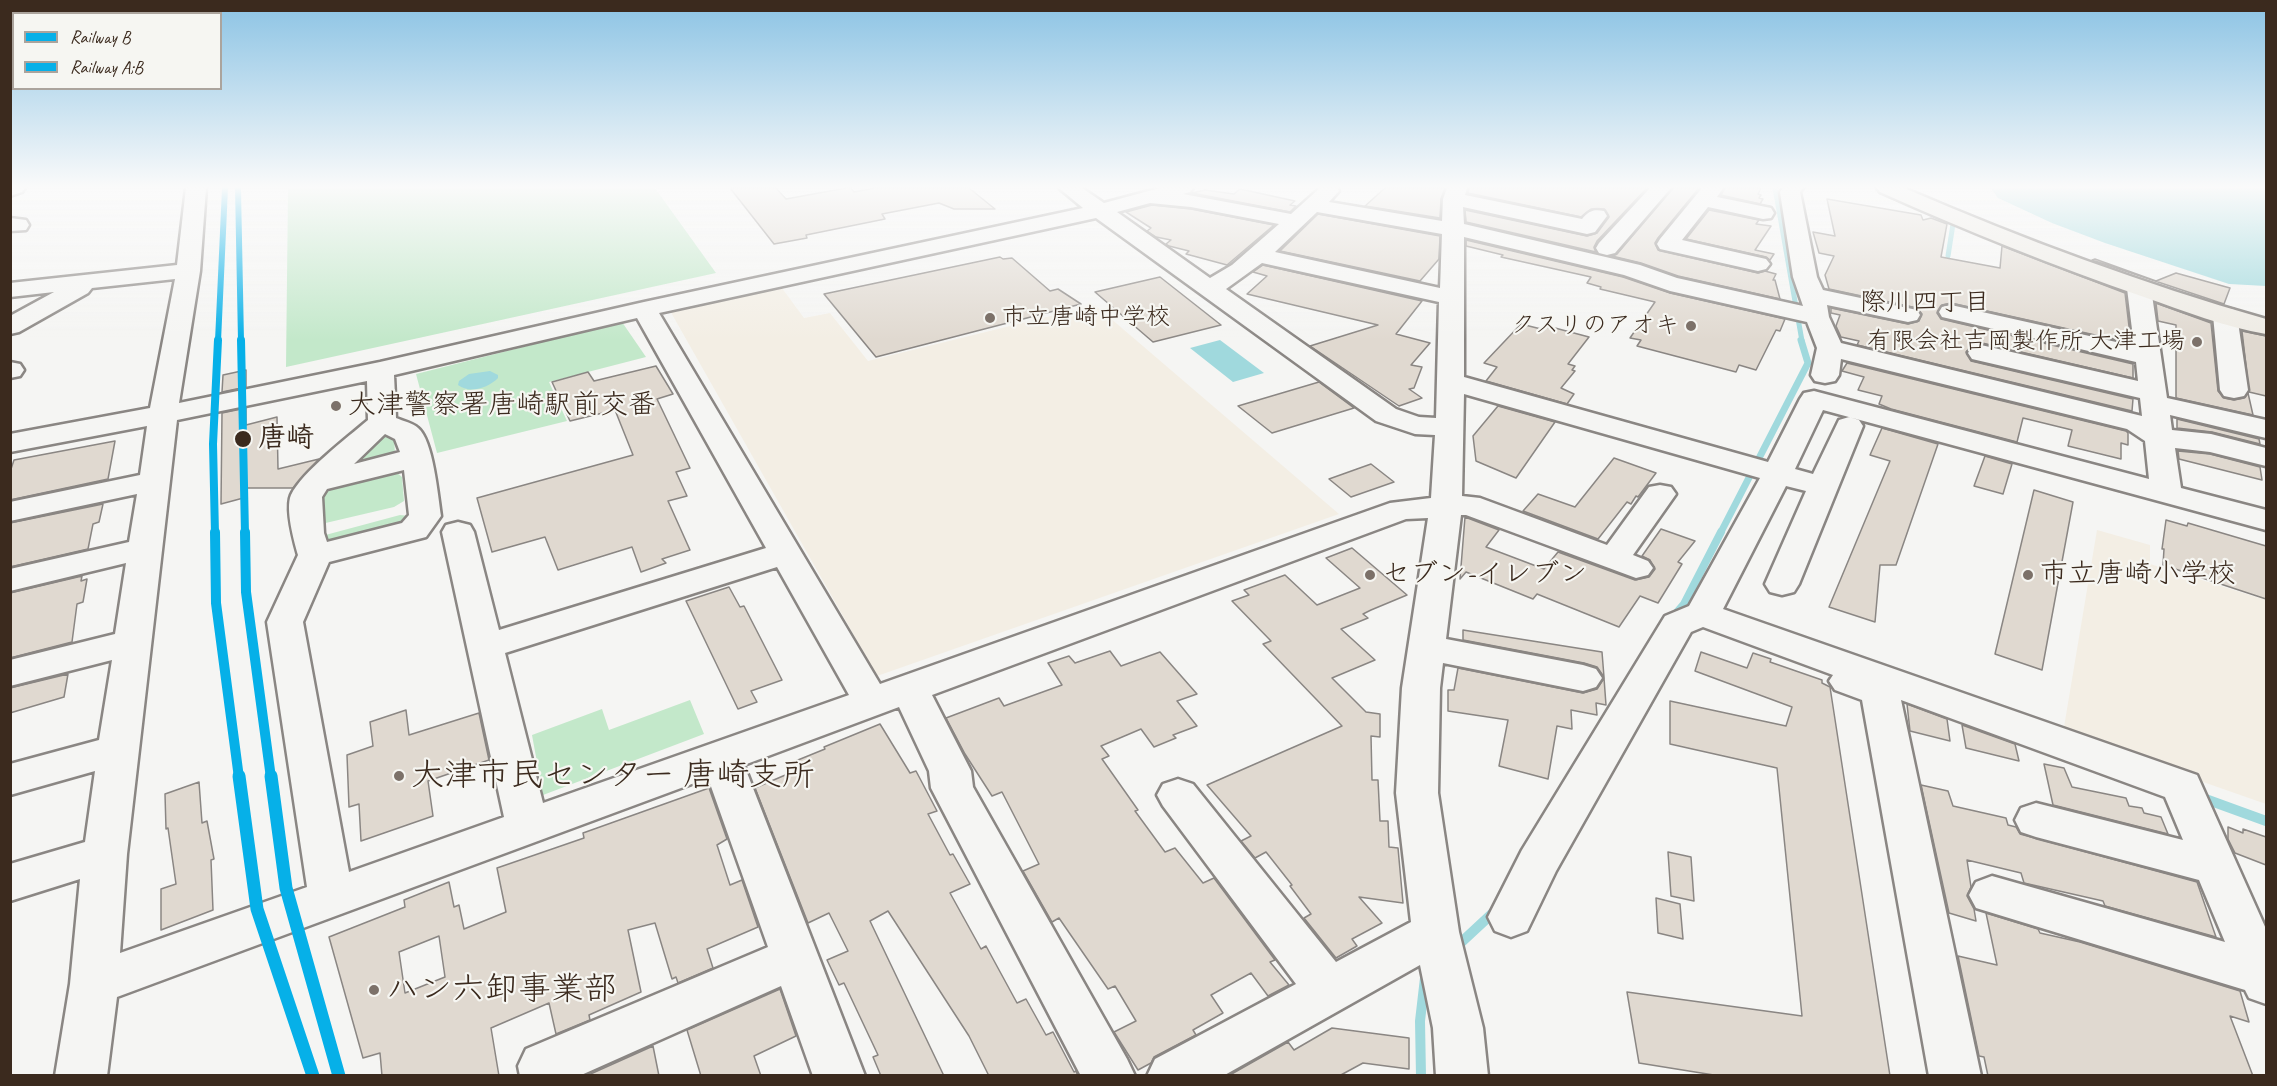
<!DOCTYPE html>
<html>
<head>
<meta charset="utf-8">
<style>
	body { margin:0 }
	#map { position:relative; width:2277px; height:1086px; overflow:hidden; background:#f5f5f3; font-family:Caveat,sans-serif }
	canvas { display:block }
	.frame { position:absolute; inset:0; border:12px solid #3b2a1e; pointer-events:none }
	.legend { position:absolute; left:12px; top:12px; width:210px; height:78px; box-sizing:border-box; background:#f6f6f2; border:2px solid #aba49d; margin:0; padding:8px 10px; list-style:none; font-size:18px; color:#3b2a1e }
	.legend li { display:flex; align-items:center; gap:12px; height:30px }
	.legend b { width:30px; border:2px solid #aba49d }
</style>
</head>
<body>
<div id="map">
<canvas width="2277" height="1086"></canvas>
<div class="frame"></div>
<ul class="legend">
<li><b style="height:8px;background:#06b0e8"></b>Railway B</li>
<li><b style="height:8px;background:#06b0e8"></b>Railway A;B</li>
</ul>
</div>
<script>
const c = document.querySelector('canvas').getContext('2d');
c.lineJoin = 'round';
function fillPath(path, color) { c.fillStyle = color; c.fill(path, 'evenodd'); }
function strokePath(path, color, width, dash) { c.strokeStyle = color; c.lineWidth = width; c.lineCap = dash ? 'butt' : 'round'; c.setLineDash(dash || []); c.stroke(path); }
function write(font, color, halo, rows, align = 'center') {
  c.font = font + ' Caveat,"Klee One",sans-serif'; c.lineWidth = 4.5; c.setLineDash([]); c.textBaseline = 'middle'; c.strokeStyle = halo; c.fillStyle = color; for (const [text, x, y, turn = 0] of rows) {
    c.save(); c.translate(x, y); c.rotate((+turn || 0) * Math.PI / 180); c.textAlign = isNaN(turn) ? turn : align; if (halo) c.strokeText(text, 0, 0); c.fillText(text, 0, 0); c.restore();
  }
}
const built = new Path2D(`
	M779 284 804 318 830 313 868 361 1095 305 1339 514 877 676 669 309Z
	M2097 530 2150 545V564L2266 600V804L2063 733Z`);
const green = new Path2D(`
	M288 188H655L716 273 286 367Z
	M622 322 646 357 549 382 567 421 437 453 416 374Z
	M380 434 394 435 395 456 339 471Z
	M395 471 402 477 404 501 394 507 317 525 316 491Z
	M400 515 410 516 398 527 319 545 318 537Z
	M690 700 704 734 543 795 532 735 602 709 609 730Z`);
const water = new Path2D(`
	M1991 188H2266V286L2229 284 2105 243 2052 223 1998 198Z
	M1220 340 1264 373 1233 382 1190 348Z
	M490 371 498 375V378C488 388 470 394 458 385L459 381 469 374Z`);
const streamFar3 = new Path2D(`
	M1775 188 1802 341
	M1948 256 1953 224`);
const streamFar2 = new Path2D(`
	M1720 534 1808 363 1801 340`);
const streamFar1 = new Path2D(`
	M1672 618 1684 604 1721 532`);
const stream = new Path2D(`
	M2200 797 2266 821
	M1454 949 1496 910
	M1421 1076 1420 1021 1425 978`);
const building = new Path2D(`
	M730 188H776L786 199 846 188H851L854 192 875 188H969L995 209H954L939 203 882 214 885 219 806 235 807 238 774 244Z
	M1385 188H1445L1441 199 1440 218 1365 206Z
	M1469 188H1647L1597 241 1594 247 1596 252 1466 222 1465 210 1587 236 1597 233 1609 217 1604 209H1591L1581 217 1468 193Z
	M1673 188H1699L1658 238 1655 243 1658 250 1758 273 1765 271 1776 274 1773 280H1775L1780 299 1678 276 1641 263 1612 256 1617 254Z
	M1725 188H1761L1758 194 1761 195 1759 198 1763 199 1760 204 1721 195Z
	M1240 189 1295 201 1290 205 1296 206 1290 212 1192 193 1205 190 1234 194Z
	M1827 199 1921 215 1923 220 1931 218 1947 224 1941 257 2000 268 2002 246 2125 293 2131 343 1951 303 1942 305 1937 313 1941 319 2133 364V378L1982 343 1972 345 1966 352 1971 361 2133 399 2132 411 1857 345 1859 341 1841 337 1836 326 1840 315 1831 313V308L1908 324 1919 321 1922 314 1917 308 1829 289 1825 275 1834 256 1819 253 1813 232 1835 236Z
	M1152 205 1191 209 1274 225 1227 265 1186 254 1189 251 1169 246 1166 244 1171 240 1156 237 1147 231 1151 228 1126 212Z
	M1709 210 1759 220 1756 224 1771 226 1755 250 1774 254 1770 260 1766 257 1686 239Z
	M1318 214 1440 236 1439 259 1420 281 1280 251Z
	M1466 240 1623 277 1670 293 1785 319 1780 331 1776 330 1756 370 1739 365 1736 372 1637 346 1641 340 1630 338 1655 302 1600 289 1601 287 1587 283 1591 277 1501 257 1503 255 1466 246Z
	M1000 257 1003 259 1012 258 1050 291 1058 289 1081 304 876 357 824 294Z
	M2095 259 2156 281 2176 273 2230 288 2224 304 2092 260Z
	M1263 265 1422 301 1396 334 1430 343 1411 365 1422 367 1414 388 1409 389 1422 398 1399 406 1310 346 1378 325 1247 294 1267 276 1253 272Z
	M1160 277 1221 325 1153 342 1095 292Z
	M2156 303 2211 323 2218 391 2224 398 2234 400 2244 398 2248 393 2253 415 2176 398V325L2158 321Z
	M1521 324 1541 329 1543 327 1555 328 1589 337 1568 364 1575 366 1572 370 1575 371 1561 388 1574 394 1567 404 1486 381 1497 367 1484 363Z
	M2242 331 2266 336V396L2249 392Z
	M1847 363 2126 431 2128 433V445L2121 443V459L2068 446 2072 430 2023 418 2017 442 1891 409 1879 404 1882 396 1858 390 1864 377 1842 371Z
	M656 366 673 394 657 399 690 468 676 472 687 496 668 501 690 550 662 559 666 563 641 572 632 547 558 570 545 537 492 552 477 498 633 455 615 410 570 421 552 382 588 372 594 381Z
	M246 370V387L222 392 223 375Z
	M1319 382 1354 408 1272 433 1238 406Z
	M1498 406 1555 422 1516 478 1476 461 1473 436Z
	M246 408V425L277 417 278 469 319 459 293 488H247V497L221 504 222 413Z
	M2177 419 2259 439 2260 444 2212 432 2177 428Z
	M1882 428 1938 444 1896 565H1880L1875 622 1829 607 1890 461 1870 455Z
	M115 441 108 479 10 500V472L14 460Z
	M2178 451 2210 454 2260 467 2262 480 2179 459Z
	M1985 456 2012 464 2003 494 1974 486Z
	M1614 458 1656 473 1638 497 1636 496 1631 504 1627 502 1598 539 1523 511 1538 494 1575 507Z
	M1371 464 1394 482 1351 497 1329 479Z
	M2034 490 2073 502 2042 670 1995 654Z
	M103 504 99 522 93 524 88 549 10 567V523Z
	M1465 517 1499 530 1486 547 1544 569 1558 552 1635 580 1649 577 1655 569 1650 560 1642 556 1661 529 1695 541 1678 562 1682 564 1658 603 1640 596 1619 627 1537 594 1533 599 1466 572 1460 579Z
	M2166 520 2187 526 2188 523 2266 546V599L2163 565 2164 549H2162Z
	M1352 548 1407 595 1371 610 1363 614 1368 618 1341 629 1375 660 1332 678 1366 712 1380 714V737L1371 736 1372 780H1378L1380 821H1388L1389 847 1398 848 1403 903 1359 897 1382 923 1352 939 1357 946 1336 958 1304 918 1311 914 1290 886 1292 885 1266 852 1255 858 1241 841 1251 836 1207 785 1342 726 1263 644 1271 641 1232 601 1249 595 1244 590 1285 575 1317 605 1360 588 1326 558Z
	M82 576 81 581 87 579 83 602 77 604 72 642 10 658V593Z
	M729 587 740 607 744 606 782 680 751 691 757 702 738 709 686 601Z
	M1463 630 1602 652 1604 677 1597 667 1584 663 1463 640Z
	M1110 651 1121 666 1160 652 1197 694 1177 701 1197 726 1173 735 1176 738 1154 747 1141 729 1101 746 1109 756 1102 759 1138 810 1135 811 1165 852 1175 848 1203 883 1214 878 1275 960 1270 962 1289 985 1268 996 1251 973 1211 995 1223 1013 1193 1030 1196 1035 1154 1057 1151 1063 1138 1070 1114 1032 1136 1021 1115 986 1108 989 1059 918 1052 922 1023 871 1039 864 1002 792 992 796 965 754 946 718 999 698 1004 706 1062 685 1048 663 1069 656 1075 663Z
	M1701 652 1747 668 1753 653 1771 659 1770 662 1822 680V683L1830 687 1890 1076H1720L1639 1063 1627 992 1802 1016 1777 768 1670 744V701L1786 726 1792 707 1695 671Z
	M1458 668 1583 693 1597 689 1604 678 1606 705 1596 703 1597 715 1571 710 1572 729 1557 726 1548 779 1499 766 1508 720 1448 711V690H1454Z
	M68 674 64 697 10 713V688Z
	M1907 704 1947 719 1950 741 1910 731Z
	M406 710 409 735 479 713 489 760 428 781 433 816 361 841 359 804 349 807 347 755 373 746 370 722Z
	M880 724 910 773 916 771 937 811 928 814 950 855 953 854 970 884 950 893 981 949 986 946 1017 1003 1026 999 1046 1035 1053 1032 1074 1072 1076 1071 1078 1076H989L969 1036 888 911 870 921 944 1076H881L873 1057 878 1055 844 983 839 985 827 960 848 951 829 913 808 923 755 788 797 770 793 762 825 749 824 747Z
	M1962 725 2015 744 2019 761 1966 748Z
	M2044 764 2064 768 2072 787 2126 798 2129 806 2142 808 2144 813 2161 817 2168 834 2053 805Z
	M199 782 202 823 207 821 214 859 211 860 213 910 161 930V889L176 884 168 828 166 829 165 794Z
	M1921 785 1948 791 1953 806 2006 818 2008 825 2016 827 2020 834 2197 882 2216 937 2105 906 2103 901 2024 883 2021 873 1967 860 1971 887 1967 896 1974 909 1976 921 1949 913Z
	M709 788 727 839 717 845 730 885 742 880 758 927 707 949 713 968 678 983 676 977 672 979 655 923 628 930 641 992 589 1015 590 1020 556 1034 549 1003 491 1028 499 1076H382L380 1053 363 1058 329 937 405 907 404 900 449 882 454 907 459 905 464 929 506 912 497 868 584 838 583 833ZM439 936 445 977 405 993 399 952Z
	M2228 827 2243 833V829L2266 837V865L2235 853 2228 839Z
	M1668 852 1691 857 1694 901 1671 896Z
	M1656 898 1680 904 1683 939 1658 933Z
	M1986 913 2038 929 2040 933 2080 942 2240 991 2249 1022 2230 1016 2253 1076H1988L1984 1057 1979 1056 1958 956 1997 965Z
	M780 989 796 1036 754 1056 761 1076H701L687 1030Z
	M1332 1028 1409 1038V1069L1363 1063 1339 1076H1228L1288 1042 1294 1050Z
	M653 1046 659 1076H586Z`);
const minor = new Path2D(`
	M10 188H25L22 192 10 196Z
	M186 188H206L200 271 179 403 380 362 644 302 1083 208 1059 188H1082L1104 203 1160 188H1193L1190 192 1183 194 1291 214 1320 188H1337L1339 191 1329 202 1442 221 1443 199 1447 188H1467L1465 195 1582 219C1589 211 1593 209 1604 211L1607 216 1595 232 1587 234 1463 207 1464 224 1640 265 1677 278 1803 306 1793 277 1780 192 1783 188H1803L1800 192 1817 277 1823 290 1917 310 1920 315 1917 320 1908 322 1827 305 1829 317 1841 343 2142 416 2140 398 1972 359 1968 353 1972 347 1981 345 2138 381 2136 362 1942 317 1939 312 1942 307 1951 305 2134 346 2127 288 2131 283 2139 281 2147 283 2151 288 2167 398 2266 420V438L2170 415 2172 430 2211 434 2266 448V466L2210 452 2175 448 2181 488 2266 510V530L1823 410 1795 469 1813 474 1839 420 1849 417 1859 420 1863 426 1799 584 1794 592 1782 595 1770 592 1765 584 1806 491 1786 486 1723 609 2197 775 2266 929V1004L2249 998 2245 990 1976 908 1969 895 1976 882 1992 876 2225 942 2199 880 2036 837 2021 832 2015 820 2021 808 2036 803 2183 840 2165 797 1901 700 1981 1076H1929L1862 700 1835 690 1829 681 1833 675 1703 627 1691 632 1556 871 1527 931 1511 937 1495 931 1488 917 1522 850 1665 616 1689 606 1760 478 1464 394 1462 496 1480 498 1607 545 1649 487 1660 485 1671 487 1676 494 1633 555 1648 561 1653 568 1648 575 1636 578 1466 515H1461L1446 639 1583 665 1596 669 1602 678 1596 687 1583 691 1443 663 1440 688 1438 793 1459 932 1483 1028 1488 1076H1436L1433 1028 1420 965 1223 1076H1147L1155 1059 1296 984 1163 806 1157 795 1163 784 1178 779 1193 784 1336 962 1411 922 1396 793 1402 688 1428 518 1406 519 932 695 971 771 973 787 1127 1059 1135 1076H1081L931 788 929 771 899 707 744 765 865 1076H813L781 986 579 1076H520L518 1066 526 1049 768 947 708 778 117 997 107 1076H55L70 984 80 879 10 901V864L85 842 95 771 10 795V764L99 740 112 660 10 686V660L115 634 126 563 10 591V569L129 542 137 494 10 521V502L140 475 147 426 10 452V434L150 408 175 279 92 288 88 293 19 332 10 334V316L54 292 10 297V283L177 265ZM1150 203 1191 207 1279 224 1232 265 1210 278 1117 212ZM1317 212 1442 234 1440 288 1275 252ZM1096 218 1376 421 1415 434 1435 435 1431 498 1390 503 880 684 659 313ZM1464 237 1624 275 1670 291 1807 322 1817 348 1811 375 1815 381 1825 383 1835 381 1839 375 1841 359 2127 429 2145 441 2149 479 1814 391 1804 393 1800 399 1768 462 1464 377ZM1262 263 1439 302 1436 418 1419 417 1396 409 1226 289ZM637 318 766 548 499 630 474 532 470 525 458 522 446 525 442 532 504 817 349 872 303 622 329 562 426 537 441 516C438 496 433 440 418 428 413 423 403 421 396 418L394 375ZM367 381 368 420C347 438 302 472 291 495 285 509 294 541 298 555L267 622 307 887 120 953 127 854 177 420ZM385 434 395 439 400 452 354 464ZM404 470 409 515 402 523 327 542 324 533 322 497 327 489ZM777 567 849 695 543 803 505 653Z
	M1650 188H1671L1615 253 1607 255 1599 253 1596 248 1599 243Z
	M1702 188H1723L1717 197 1771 208 1774 213 1771 218 1763 219 1708 207 1682 240 1766 259 1770 264 1766 269 1758 271 1660 249 1657 244 1660 239Z
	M10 218 26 220 29 225 26 230 10 231Z
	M2225 308 2234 310 2237 315 2248 390 2244 396 2234 398 2224 396 2220 390 2213 315 2216 310Z
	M10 362 20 364 24 370 20 376 10 378Z`);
const major = new Path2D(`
	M1877 188H1904C2022 239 2143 284 2266 319V334C2225 327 2184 311 2144 297 2054 266 1967 231 1880 192Z`);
const rail1Far3 = new Path2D(`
	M218 341 225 188`);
const rail1Far2 = new Path2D(`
	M215 534 213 444 218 340`);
const rail1Far1 = new Path2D(`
	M215 532 216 603 239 778`);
const rail1 = new Path2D(`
	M239 776 257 909 313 1076`);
const rail2Far3 = new Path2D(`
	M238 188 241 341`);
const rail2Far2 = new Path2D(`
	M241 340 245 534`);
const rail2Far1 = new Path2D(`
	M245 532 246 592 271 778`);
const rail2 = new Path2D(`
	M271 776 286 888 339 1076`);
const markers = [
	[990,318,6,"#7c7169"],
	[1691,326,6,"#7c7169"],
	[2197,342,6,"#7c7169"],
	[336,406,6,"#7c7169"],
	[243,439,9,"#3b2a1e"],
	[1370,575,6,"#7c7169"],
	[2028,575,6,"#7c7169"],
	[399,776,6,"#7c7169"],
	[374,990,6,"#7c7169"]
];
const farPoinames = [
	["市立唐崎中学校",1002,318,"left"],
	["クスリのアオキ",1679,326],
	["有限会社吉岡製作所 大津工場",2185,342]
];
const farNeighbourhoodnames = [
	["際川四丁目",1925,303]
];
const poiNames = [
	["大津警察署唐崎駅前交番",348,406],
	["セブン-イレブン",1382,575],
	["市立唐崎小学校",2040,575]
];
const stopNames = [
	["唐崎",258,439]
];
const nearPoinames = [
	["大津市民センター 唐崎支所",411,776],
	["ハン六卸事業部",386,990]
];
fillPath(built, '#f3eee4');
fillPath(green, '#c3e8ca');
fillPath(water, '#a0d9dd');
strokePath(streamFar3, '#a0d9dd', 5);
strokePath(streamFar2, '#a0d9dd', 7);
strokePath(streamFar1, '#a0d9dd', 8);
strokePath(stream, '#a0d9dd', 10);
fillPath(building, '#e0d9d0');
strokePath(building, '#8a8683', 1.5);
strokePath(minor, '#8a8683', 5);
strokePath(major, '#8a8683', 5);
fillPath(minor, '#f5f5f3');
fillPath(major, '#eeebe4');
strokePath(rail1Far3, '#06b0e8', 6);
strokePath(rail1Far2, '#06b0e8', 8);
strokePath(rail1Far1, '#06b0e8', 10);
strokePath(rail1, '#06b0e8', 13);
strokePath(rail2Far3, '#06b0e8', 6);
strokePath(rail2Far2, '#06b0e8', 8);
strokePath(rail2Far1, '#06b0e8', 10);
strokePath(rail2, '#06b0e8', 13);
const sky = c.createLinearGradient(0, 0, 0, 340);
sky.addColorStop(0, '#8bc3e4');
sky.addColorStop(0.55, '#fafafa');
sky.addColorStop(1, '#fafafa00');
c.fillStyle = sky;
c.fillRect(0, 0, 2277, 340);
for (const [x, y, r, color] of markers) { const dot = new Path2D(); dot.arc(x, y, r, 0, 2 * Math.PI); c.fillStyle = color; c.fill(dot); strokePath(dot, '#f6f6f2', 2); }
write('24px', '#3b2a1e', '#f6f6f2', farPoinames, 'right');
write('26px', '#3b2a1e', '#f6f6f2', farNeighbourhoodnames);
write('28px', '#3b2a1e', '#f6f6f2', poiNames, 'left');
write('bold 28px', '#3b2a1e', '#f6f6f2', stopNames, 'left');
write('33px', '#3b2a1e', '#f6f6f2', nearPoinames, 'left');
</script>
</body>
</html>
